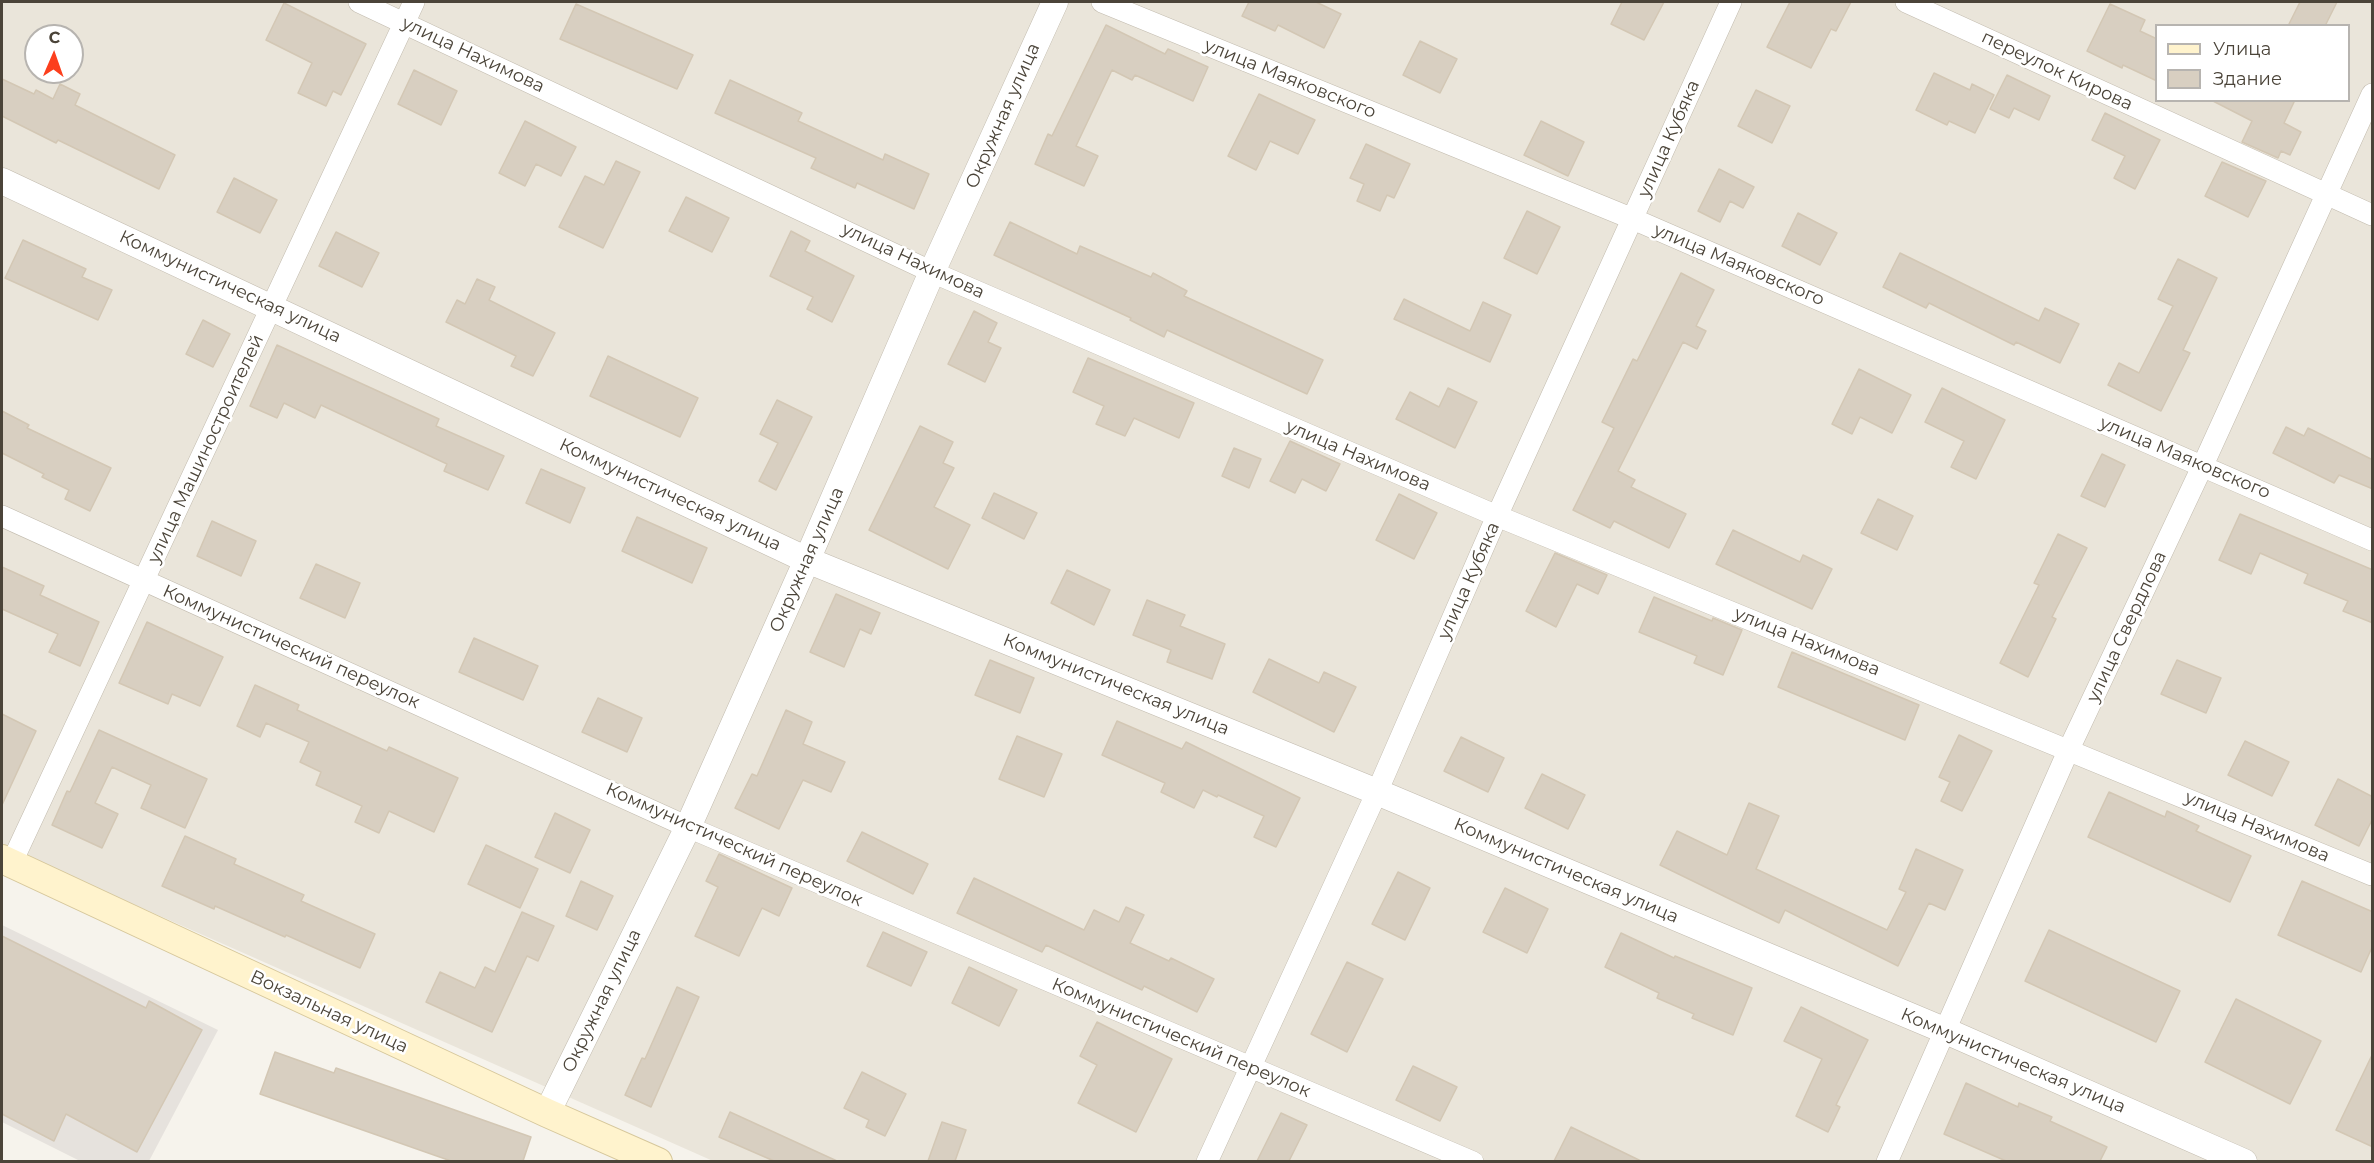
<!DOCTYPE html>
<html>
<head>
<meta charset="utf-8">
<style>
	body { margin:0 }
	#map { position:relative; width:2374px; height:1163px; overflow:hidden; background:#f6f3ec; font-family:Montserrat,sans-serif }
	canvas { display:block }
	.frame { position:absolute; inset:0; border:3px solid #4b4439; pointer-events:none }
	.legend { position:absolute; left:2155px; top:24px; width:195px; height:78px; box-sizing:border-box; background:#fff; border:2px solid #b7b4b0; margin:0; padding:8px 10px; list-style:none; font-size:18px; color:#4b4439 }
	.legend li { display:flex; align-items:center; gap:12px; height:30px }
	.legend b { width:30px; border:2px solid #b7b4b0 }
	.north { position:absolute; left:24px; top:24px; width:60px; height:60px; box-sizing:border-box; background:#fff; border:2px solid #b7b4b0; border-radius:50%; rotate:2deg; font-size:16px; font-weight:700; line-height:24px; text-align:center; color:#4b4439 }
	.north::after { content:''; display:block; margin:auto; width:21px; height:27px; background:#fc3f1d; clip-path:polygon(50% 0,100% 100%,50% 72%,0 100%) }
</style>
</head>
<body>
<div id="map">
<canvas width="2374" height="1163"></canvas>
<div class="frame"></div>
<ul class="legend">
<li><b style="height:8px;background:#fff3cd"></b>Улица</li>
<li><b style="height:16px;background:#d8cfc1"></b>Здание</li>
</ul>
<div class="north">С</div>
</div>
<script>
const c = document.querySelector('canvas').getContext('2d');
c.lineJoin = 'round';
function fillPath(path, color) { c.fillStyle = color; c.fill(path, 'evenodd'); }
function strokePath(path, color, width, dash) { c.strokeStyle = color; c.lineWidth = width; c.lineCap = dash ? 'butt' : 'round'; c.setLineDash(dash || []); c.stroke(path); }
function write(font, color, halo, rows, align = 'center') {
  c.font = font + ' Montserrat,sans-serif'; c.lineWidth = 5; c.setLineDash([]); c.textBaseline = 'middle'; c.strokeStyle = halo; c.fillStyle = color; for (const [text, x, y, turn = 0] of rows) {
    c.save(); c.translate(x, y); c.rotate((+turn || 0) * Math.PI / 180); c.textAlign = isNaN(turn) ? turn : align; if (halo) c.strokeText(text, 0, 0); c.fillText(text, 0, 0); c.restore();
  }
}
const residential = new Path2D(`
	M2 2H2372V1161H713L2 846ZM2156 26H2348V100H2156ZM36 36H72V72H36Z`);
const industrial = new Path2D(`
	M2 925 218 1030 149 1161H80L2 1122Z`);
const building = new Path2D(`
	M1249 2H1316L1341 14 1324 48 1278 25 1275 31 1242 16Z
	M1622 2H1664L1644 40 1611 24Z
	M1790 2H1851L1836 31 1831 29 1811 68 1767 47Z
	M2300 2H2337L2325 26H2288Z
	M284 3 366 44 341 95 333 91 326 106 298 93 312 63 266 40Z
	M576 4 693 55 677 89 560 39Z
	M2110 4 2145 20 2140 31 2157 39V81L2123 65 2122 68 2087 51Z
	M1106 25 1165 54 1168 49 1208 67 1193 101 1135 75 1132 80 1112 70 1076 146 1098 156 1084 186 1035 164 1048 134 1052 136Z
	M1420 41 1457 59 1440 93 1403 75Z
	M414 70 457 91 441 125 398 104Z
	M1934 73 1970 90 1972 84 1994 95 1975 133 1949 121 1947 125 1916 110Z
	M2007 75 2050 96 2039 120 2014 108 2009 118 1990 109Z
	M2 79 34 94 36 90 53 99 60 84 80 94 75 105 175 155 159 189 58 140 56 143 2 116Z
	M730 80 802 113 798 121 883 160 885 154 929 174 914 209 857 183 855 188 811 168 816 158 715 113Z
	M1756 90 1790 106 1772 143 1738 126Z
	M1259 94 1315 120 1298 154 1270 141 1256 170 1228 156Z
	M2211 100H2295L2284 123 2301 132 2290 155 2281 151 2278 158 2242 142 2252 121Z
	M2105 113 2160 140 2135 189 2114 178 2125 156 2092 140Z
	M525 121 576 147 561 176 536 164 525 186 499 173Z
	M1541 121 1584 142 1568 176 1524 155Z
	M1366 144 1410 164 1394 198 1387 195 1380 211 1357 201 1364 184 1350 178Z
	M616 161 640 172 603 248 559 227 585 176 604 185Z
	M2222 162 2266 181 2248 217 2205 196Z
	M1719 169 1754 187 1743 208 1730 201 1720 222 1698 211Z
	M234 178 277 200 260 233 217 212Z
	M686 197 729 218 712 252 669 231Z
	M1527 211 1560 227 1537 274 1504 258Z
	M1798 213 1837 233 1820 265 1782 246Z
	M1010 222 1077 254 1080 246 1151 277 1153 273 1187 291 1184 296 1323 360 1307 394 1167 330 1164 337 1130 320 1131 318 994 255Z
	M791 231 810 241 805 251 854 276 832 322 807 309 813 297 770 276Z
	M336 232 379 253 362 287 319 266Z
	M23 240 86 269 82 277 112 290 98 320 5 278Z
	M1900 253 2039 321 2045 308 2079 324 2060 363 2016 342 2014 345 1929 303 1926 308 1883 287Z
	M2178 259 2217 278 2183 350 2190 353 2161 411 2108 385 2119 363 2139 373 2173 306 2158 299Z
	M1681 273 1714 290 1696 326 1706 331 1697 349 1683 342 1618 471 1635 480 1631 487 1686 514 1669 548 1614 521 1610 528 1573 510 1614 428 1602 422 1633 359 1637 361Z
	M477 279 495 287 489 300 555 333 533 376 511 366 516 356 446 322 457 300 465 304Z
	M1404 299 1470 331 1483 302 1511 315 1490 362 1394 319Z
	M974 311 997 323 988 342 1001 348 985 382 948 364Z
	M203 320 230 334 213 367 186 354Z
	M277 345 439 419 436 426 504 456 488 490 444 471 447 464 321 405 315 418 284 403 277 418 250 406Z
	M608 356 698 398 680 437 590 396Z
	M1088 358 1194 403 1179 438 1134 418 1125 436 1096 424 1104 406 1073 392Z
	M1859 369 1911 395 1892 433 1860 417 1852 434 1832 424Z
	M1448 388 1477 402 1455 448 1396 419 1410 392 1439 407Z
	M1942 388 2005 420 1976 479 1951 467 1964 441 1925 422Z
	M777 400 812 417 776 490 759 481 778 443 760 434Z
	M2 411 29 425 27 428 111 468 90 511 65 499 69 490 42 477 44 474 2 453Z
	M920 426 953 442 943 463 954 468 934 507 970 525 948 569 869 530Z
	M2286 427 2304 436 2308 428 2373 460V489L2339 475 2334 483 2273 453Z
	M1290 441 1340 464 1326 491 1302 479 1295 493 1270 481Z
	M1234 448 1261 459 1249 488 1222 476Z
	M2102 454 2125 465 2105 507 2081 496Z
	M541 469 585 488 570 523 526 503Z
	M994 493 1037 513 1024 539 982 518Z
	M1399 494 1437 513 1414 559 1376 540Z
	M1878 499 1913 516 1897 550 1861 533Z
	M2240 514 2373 570V623L2343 611 2348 601 2304 583 2308 574 2260 553 2251 574 2219 560Z
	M637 517 707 548 692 583 622 551Z
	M212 521 256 541 241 576 197 556Z
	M1733 530 1800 562 1803 555 1832 569 1812 609 1716 564Z
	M2058 534 2087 548 2052 617 2056 619 2028 677 2000 663 2039 585 2034 583Z
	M1555 553 1607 575 1598 594 1577 584 1556 627 1526 611Z
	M316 564 360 583 345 618 300 598Z
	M2 567 44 586 40 595 99 622 80 666 49 652 58 634 2 609Z
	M1067 570 1110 590 1094 625 1051 603Z
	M836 594 880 613 871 634 860 629 844 667 810 652Z
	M1654 597 1712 621 1713 618 1742 630 1723 675 1694 663 1697 656 1639 632Z
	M1147 600 1185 615 1180 626 1225 644 1212 679 1167 662 1171 650 1133 635Z
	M147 622 223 657 200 706 172 694 168 704 119 683Z
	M474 638 538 666 523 700 459 672Z
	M1792 652 1919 705 1905 740 1778 687Z
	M1269 659 1319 683 1324 672 1356 687 1334 732 1253 692Z
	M990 660 1034 678 1020 713 975 695Z
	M2177 660 2221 678 2206 713 2161 694Z
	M255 685 299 705 297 710 387 751 389 747 458 778 434 832 389 811 379 833 355 822 362 806 316 785 321 772 300 762 309 742 266 723 260 737 237 726Z
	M598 698 642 718 627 752 582 732Z
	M786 710 812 722 803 744 845 762 831 792 803 780 779 829 735 808 752 774 757 776Z
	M2 714 36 731 2 805Z
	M1117 721 1182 749 1186 742 1300 798 1276 847 1254 837 1264 816 1218 795 1217 797 1203 790 1194 808 1161 792 1165 783 1102 755Z
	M99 730 207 779 185 828 141 808 151 785 112 767 95 803 118 814 102 848 52 825 67 791 70 792Z
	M1959 735 1992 751 1962 811 1941 801 1950 782 1939 777Z
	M1017 736 1062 754 1044 797 999 779Z
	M1461 737 1504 758 1488 792 1444 771Z
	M2245 741 2289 762 2272 796 2228 775Z
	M1542 774 1585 795 1568 829 1525 808Z
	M2338 779 2373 797V818L2359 846 2315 825Z
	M2109 792 2165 817 2167 811 2199 826 2196 831 2251 856 2230 902 2088 837Z
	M1749 803 1779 816 1756 869 1887 930 1906 892 1899 889 1916 849 1963 870 1945 910 1929 903 1898 966 1785 910 1779 923 1660 865 1677 831 1727 855Z
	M555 813 590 830 570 873 535 857Z
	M862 832 928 864 913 894 847 861Z
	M185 836 236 859 234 864 304 895 301 901 375 934 360 968 286 935 285 937 215 906 214 909 162 886Z
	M486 845 538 869 520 908 468 884Z
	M719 854 792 888 779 916 762 908 739 956 695 936 718 887 706 881Z
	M1398 872 1430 888 1405 940 1372 924Z
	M974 878 1084 930 1094 910 1119 922 1126 907 1144 915 1130 943 1169 961 1171 958 1214 979 1197 1012 1144 986 1142 990 1046 945 1042 952 957 913Z
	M581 881 613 896 597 930 566 916Z
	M2302 881 2373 912V945L2361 972 2278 935Z
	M1505 888 1548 909 1527 953 1483 932Z
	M522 912 554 926 538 961 527 956 492 1032 426 1002 440 972 475 988 485 967 495 972Z
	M2049 930 2180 991 2156 1042 2025 981Z
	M883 932 927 952 911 986 867 966Z
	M1621 933 1674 958 1675 956 1752 988 1733 1035 1692 1018 1694 1014 1657 998 1659 993 1605 967Z
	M2 936 146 1008 149 1001 202 1030 137 1152 66 1114 54 1141 2 1114Z
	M1347 962 1383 979 1347 1052 1311 1034Z
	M969 967 1017 990 999 1026 952 1003Z
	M677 987 699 997 651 1107 625 1095 642 1058 645 1059Z
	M2236 999 2321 1041 2290 1104 2205 1062Z
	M1801 1007 1868 1040 1836 1105 1840 1107 1828 1132 1796 1116 1822 1059 1784 1041Z
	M1097 1022 1172 1059 1136 1132 1078 1103 1097 1065 1080 1056Z
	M275 1052 334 1073 336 1068 531 1137 523 1161H451L260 1094Z
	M2373 1053V1147L2336 1130Z
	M1413 1066 1457 1087 1440 1121 1396 1100Z
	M862 1072 906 1094 885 1136 866 1127 869 1120 844 1108Z
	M1966 1083 2018 1107 2019 1103 2052 1117 2050 1121 2107 1147 2100 1161H2006L1944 1134Z
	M730 1112 837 1161H774L719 1137Z
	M1281 1113 1307 1125 1289 1161H1257Z
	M942 1122 966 1130 955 1161H928Z
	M1571 1127 1641 1161H1554Z`);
const minor = new Path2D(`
	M359 2 932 272 1497 516 2372 875
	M1102 2 1633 219 2372 540
	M1906 2 2372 215
	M2 516 688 827 1473 1162
	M11 864 414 2
	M1207 1162 1377 792 1497 516 1731 2
	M1887 1162 2069 749 2203 465 2372 94`);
const tertiary = new Path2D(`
	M2 181 807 560 1377 792 1946 1031 2244 1162
	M547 1113 688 827 807 560 932 272 1055 2`);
const secondary = new Path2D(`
	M2 859 547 1113 658 1162`);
const streetNames = [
	["улица Нахимова",473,55,25],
	["переулок Кирова",2057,71,25],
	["улица Маяковского",1290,79,22],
	["Окружная улица",1003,116,-66],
	["улица Кубяка",1669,139,-66],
	["улица Нахимова",913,261,25],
	["улица Маяковского",1739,265,23],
	["Коммунистическая улица",230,287,25],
	["улица Машиностроителей",206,449,-65],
	["улица Нахимова",1358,456,23],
	["улица Маяковского",2185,458,23],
	["Коммунистическая улица",670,495,25],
	["Окружная улица",807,560,-66],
	["улица Кубяка",1469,581,-66],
	["улица Свердлова",2127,627,-65],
	["улица Нахимова",1807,642,22],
	["Коммунистический переулок",291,647,24],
	["Коммунистическая улица",1116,685,22],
	["улица Нахимова",2257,827,23],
	["Коммунистический переулок",734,845,24],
	["Коммунистическая улица",1566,871,23],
	["Окружная улица",602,1001,-64],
	["Вокзальная улица",329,1012,25],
	["Коммунистический переулок",1181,1038,23],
	["Коммунистическая улица",2013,1061,23]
];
fillPath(residential, '#eae5da');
fillPath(industrial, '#e6e2dd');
fillPath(building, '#d8cfc1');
strokePath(building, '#d3c7b4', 1.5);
strokePath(minor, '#c2bbae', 22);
strokePath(tertiary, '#c2bbae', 27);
strokePath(secondary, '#d6c79b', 30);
strokePath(minor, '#fff', 21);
strokePath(tertiary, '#fff', 26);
strokePath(secondary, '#fff3cd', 28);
write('18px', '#4b4439', '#fff', streetNames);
</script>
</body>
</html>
